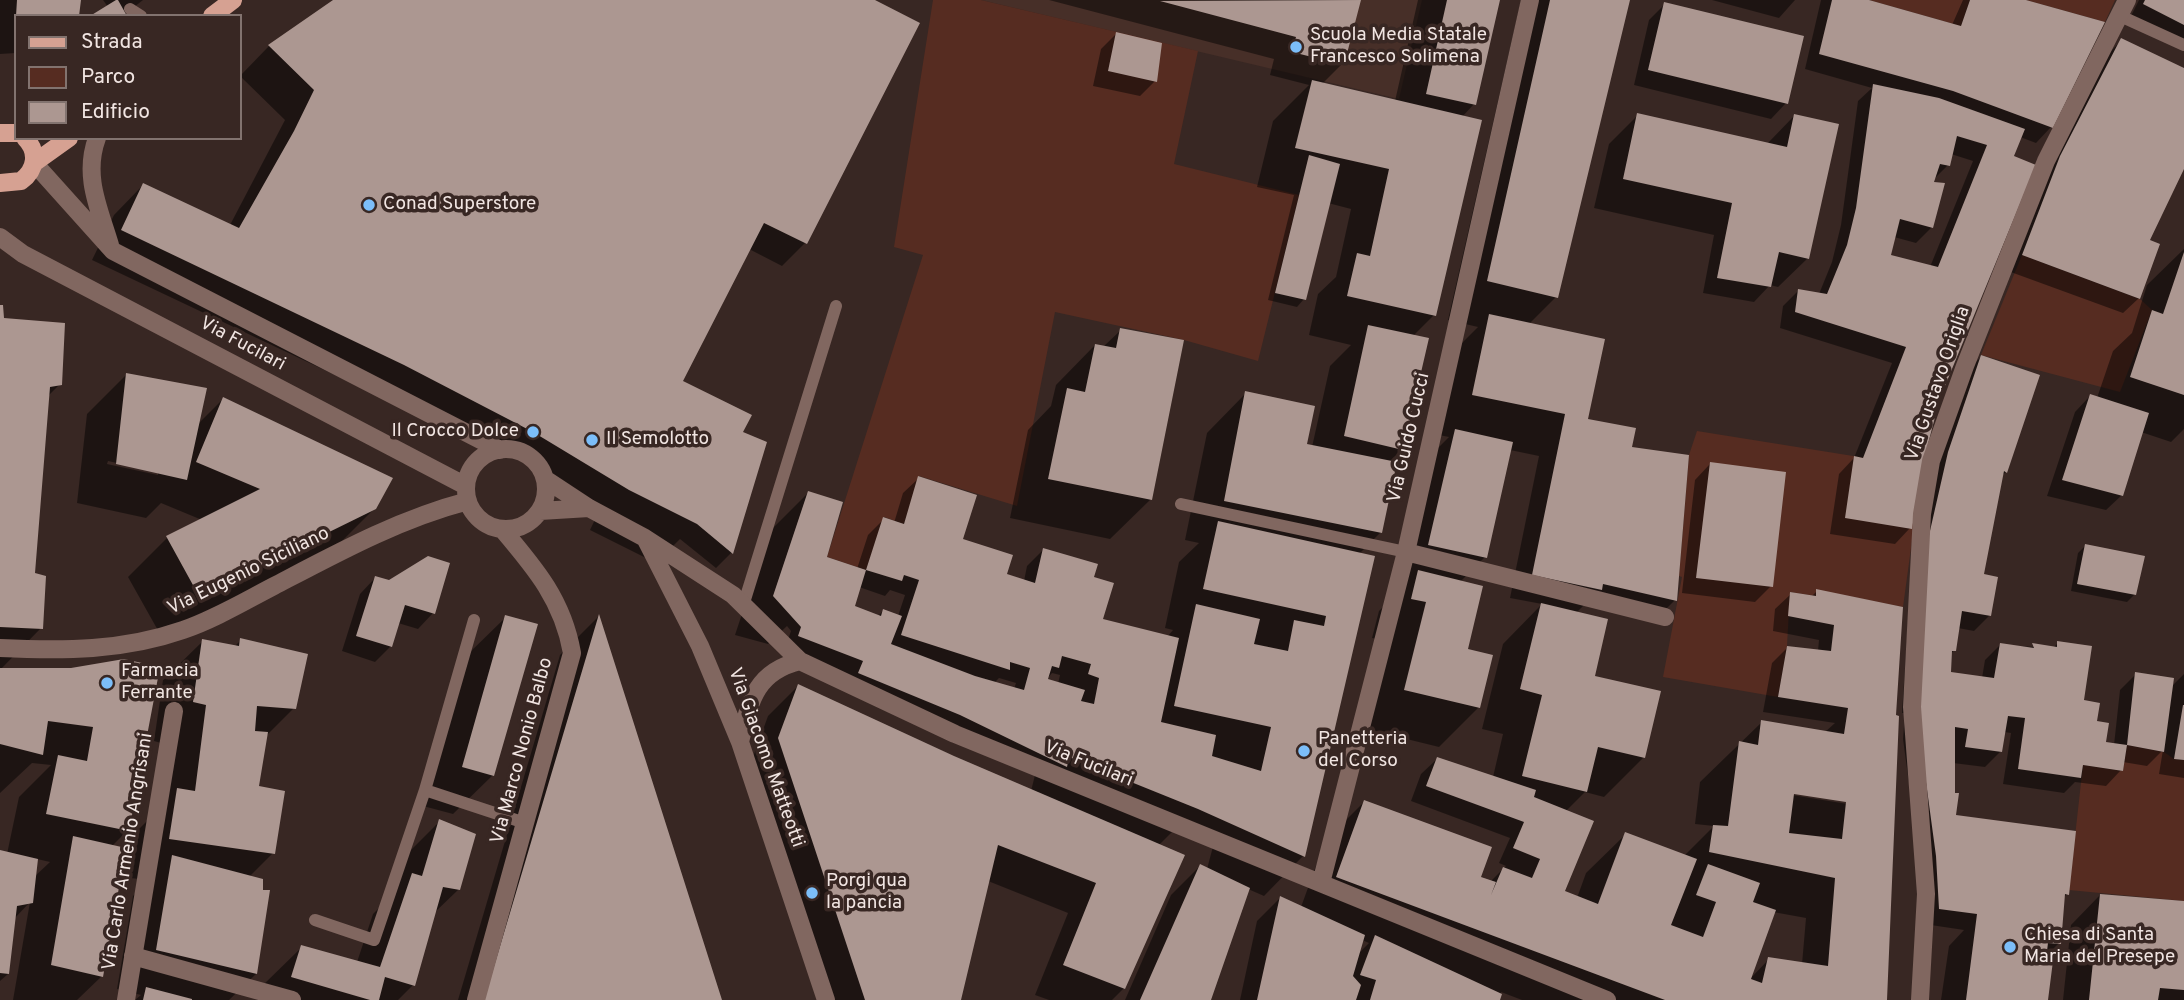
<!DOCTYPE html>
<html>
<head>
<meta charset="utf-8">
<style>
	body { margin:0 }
	#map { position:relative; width:2184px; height:1000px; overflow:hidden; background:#382723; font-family:Overpass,sans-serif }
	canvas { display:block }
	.legend { position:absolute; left:14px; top:14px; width:228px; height:126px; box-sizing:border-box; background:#382723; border:2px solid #82736f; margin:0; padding:9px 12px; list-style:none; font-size:21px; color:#f1e5e2 }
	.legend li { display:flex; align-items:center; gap:14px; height:35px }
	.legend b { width:35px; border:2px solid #82736f }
</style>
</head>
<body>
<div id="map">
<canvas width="2184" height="1000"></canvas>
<ul class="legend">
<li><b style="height:9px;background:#d6a192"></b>Strada</li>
<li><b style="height:19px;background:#562c21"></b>Parco</li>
<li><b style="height:19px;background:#ac9791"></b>Edificio</li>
</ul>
</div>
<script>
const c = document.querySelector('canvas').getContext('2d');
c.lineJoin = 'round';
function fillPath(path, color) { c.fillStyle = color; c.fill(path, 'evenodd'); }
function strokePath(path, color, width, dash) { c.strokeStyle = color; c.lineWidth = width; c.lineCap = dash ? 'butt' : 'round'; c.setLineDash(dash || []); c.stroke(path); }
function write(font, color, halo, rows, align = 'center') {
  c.font = font + ' Overpass,sans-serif'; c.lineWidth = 7; c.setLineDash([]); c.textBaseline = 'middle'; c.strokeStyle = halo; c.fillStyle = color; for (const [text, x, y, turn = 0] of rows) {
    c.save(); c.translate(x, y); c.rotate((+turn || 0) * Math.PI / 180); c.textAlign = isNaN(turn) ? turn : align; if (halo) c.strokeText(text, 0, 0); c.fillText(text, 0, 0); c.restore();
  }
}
const built = new Path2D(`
	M981 0H1422L1399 99Z`);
const green = new Path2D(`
	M933 0H981L1198 51 1174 164 1299 195 1258 361 1184 340 1055 312 1017 506 919 476 904 524 884 517 866 570 827 557 923 255 894 247Z
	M1869 0H1970L1961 26Z
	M2026 0H2115L2105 22Z
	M2022 255 2140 299 2152 310 2120 392 1981 355Z
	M1697 431 1922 467 1903 607 1816 590V596L1790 592 1787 646 1778 697 1663 677 1682 577 1679 576 1689 455Z
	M2127 745 2164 752 2174 759 2184 760V901L2069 890 2083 765 2123 771Z`);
const shadow = new Path2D(`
	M0 0H79L78 16H16V53L0 54Z
	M103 0H143L124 15 108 7Z
	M335 0H871L917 24 805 243 782 266 749 249 681 382 741 433 765 443 731 553 716 568 680 539 656 563 590 530 600 509 510 454 380 387 373 393 92 260 114 215 143 185 230 225 285 120 240 76 269 46Z
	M1049 0H1359L1342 64 1322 84 1395 101 1418 0H1498L1474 104 1462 117 1434 315 1413 336 1402 449 1389 462 1381 532 1359 554 1373 557 1303 856 1264 896 1248 889 1209 1000H1125L1171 895 1200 866 1207 869 1215 839 1181 823 1158 846 1124 988 1112 1000H1049L1035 995 1068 913 988 881 959 1000H826L749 768 768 716 798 686 1031 791 1035 775 784 651 791 631 787 626 768 644 735 635 769 532 808 493 820 567 857 569 868 535 884 519 894 523 903 493 919 478 961 540 1005 575 1024 581 1027 566 1043 550 1092 578 1101 620 1167 637 1173 630 1165 628 1179 562 1199 543 1185 540 1207 433 1246 393 1305 445 1312 447 1330 366 1351 345 1309 335 1318 294 1336 277 1351 209 1328 203 1304 299 1297 307 1268 300 1294 195 1257 187 1273 121 1309 85 1270 75 1274 59ZM859 587 885 596 890 590 905 595 898 616 883 611 878 616 853 607ZM1052 673 1060 675 1058 684 1046 680ZM999 678 1016 683 1014 689 994 683Z
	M1521 0H1627L1556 297 1529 324 1586 420 1630 448 1675 600 1660 615 1590 599 1576 613 1593 677 1643 758 1604 797 1585 792 1565 812 1563 892 1577 898 1586 873 1626 834 1684 856 1714 826 1695 824 1700 782 1762 722 1825 732 1835 723 1763 712 1772 663 1787 648 1818 651 1819 640 1773 631 1775 609 1791 594 1811 597 1817 591 1894 714 1885 1000H1522L1501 992 1499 1000H1240L1257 921 1280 898 1301 907 1325 841 1364 802 1479 878 1490 882 1506 866 1499 863 1510 838 1411 801 1421 774 1437 759 1493 777 1503 734 1482 729 1503 644 1542 604 1510 598 1539 456 1510 450 1485 557 1460 582 1466 650 1479 707 1439 747 1366 729 1387 641 1372 638 1379 611 1403 587 1390 584 1416 470 1449 437 1434 434 1450 355 1478 327 1448 320ZM1792 792 1855 801 1854 805 1792 795ZM1773 912 1806 918 1802 964 1769 959 1749 980ZM1362 940 1369 943 1358 954Z
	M1712 0H1795L1779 18Z
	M1821 0H1863L1952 25 1963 0H2020L2051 127 2036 143 2020 137 1938 398 1920 467 1910 528 1895 544 1830 534 1839 474 1854 458 1892 363 1780 328 1783 306 1798 291 1819 294 1832 262 1841 225 1858 101 1872 88 1805 69ZM1951 154 1973 161 1930 267 1889 257 1894 237 1916 243 1932 227 1933 180 1948 165Z
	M2139 0H2184V48L2129 20Z
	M1665 4 1786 103 1771 119 1634 85 1649 20Z
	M1116 34 1155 81 1140 96 1093 86 1101 49Z
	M2122 40 2184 69V165L2147 240 2139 298 2123 313 2008 271 2045 173 2106 56Z
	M1638 115 1767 144 1794 116 1808 258 1778 287 1770 285 1754 302 1703 293 1714 235 1594 208 1609 144Z
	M2184 249V429L2171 442 2141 432 2122 495 2106 510 2047 496 2075 412 2090 396 2097 398 2113 351 2132 333 2147 285Z
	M0 307 2 319 60 384 48 396 33 575 41 628 0 670Z
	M1121 330 1150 500 1110 539 1010 518 1028 430 1051 406 1056 385 1095 345 1103 347Z
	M1981 357 2006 472 2001 476 1982 576 1990 615 1974 631 1958 628 1954 650 1950 655V673L1982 678 1985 660 2000 645 2053 648 2058 643 2082 702 2104 743 2114 745 2120 690 2136 674 2171 687 2184 674V778L2159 774 2163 750 2147 766 2123 762 2121 770 2106 786 2075 782 2064 793 2003 784 2011 733 2004 732 2001 751 1985 767 1953 763 1954 817 2067 894 2062 899 2059 943 2048 954 2046 1000H1941L1949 946 1964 930 1924 924 1921 872 1903 739 1905 713H1902L1912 561 1933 469 1965 372Z
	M127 374 197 425 223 399 375 508 334 549 160 634 128 577 167 538 202 520 161 503 146 518 77 503 87 414ZM108 461 158 472V475L107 464Z
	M1710 464 1771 586 1755 602 1682 593 1695 480Z
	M2085 546 2135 594 2127 602 2071 591 2078 553Z
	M448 564 433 613 418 629 398 623 391 646 375 662 342 651 360 594 375 578 389 582Z
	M506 617 493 775 453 814 423 806 466 656Z
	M598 617 720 1000H458L560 655Z
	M241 640 294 708 265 737 257 788 273 853 249 877 256 974 229 1000H135L141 995 117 989 133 896 149 880 130 878 139 829 159 809 168 745 154 741 163 680 203 641 234 647Z
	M124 661 128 830 112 846 102 976 77 1000H13L30 902 14 919 8 974 0 981V852L7 854 19 797 51 765 32 763 0 793V670H71ZM37 859 50 862 34 877Z
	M440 821 458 890 433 914 413 985 398 1000H258L262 986 302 947 357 962 373 914 389 898 400 861Z
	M2100 895 2183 904 2184 901V1000H2063L2071 925Z`);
const building = new Path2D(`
	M17 0H81L79 16H16Z
	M118 0 127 16H90L116 0Z
	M333 0H875L920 23 807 244 764 223 683 381 752 415 743 432 767 442 733 554 697 524 629 490 533 432 404 365 121 230 143 183 239 228 294 131 314 90 268 45Z
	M1361 0 1344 65 1292 52 1296 37 1160 1Z
	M1447 0H1500L1476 105 1426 94Z
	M1550 0H1630L1558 298 1487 281Z
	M1832 0H1869L1961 26 1970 0H2026L2105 22 2053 128 1953 91 1819 54Z
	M2145 0H2184V25L2143 4Z
	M1664 2 1804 36 1788 104 1648 70Z
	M1116 32 1162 43 1157 82 1108 71Z
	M2121 38 2184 68V169L2150 240 2160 244 2140 299 2022 255 2060 156Z
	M1312 80 1482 120 1436 316 1347 296 1357 253 1370 256 1389 169 1295 148Z
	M1873 84 1939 98 2025 129 2014 156 2036 165 1940 398 1922 467 1912 529 1845 518 1854 456 1863 458 1906 347 1795 312 1798 289 1827 294 1847 245 1856 208ZM1957 136 1987 145 1938 267 1891 255 1900 219 1933 228 1945 183 1934 182 1940 164 1950 166Z
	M1637 113 1787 147 1794 114 1839 124 1809 259 1779 252 1771 287 1717 278 1732 203 1623 179Z
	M1309 155 1340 164 1306 300 1275 293Z
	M2184 252V395L2130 377 2152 310 2163 314Z
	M0 305H3L4 318 65 323 62 385 50 387 35 573 46 576 43 629 0 627Z
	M1489 314 1605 339 1588 419 1636 428 1632 447 1689 455 1677 601 1603 584 1602 590 1532 575 1565 414 1472 395Z
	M1368 325 1429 338 1403 450 1344 436Z
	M1120 328 1184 340 1152 500 1048 479 1067 388 1085 392 1095 344 1116 348Z
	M1981 355 2040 375 2007 473 2004 471 1984 574 1998 577 1991 616 1962 611 1956 651H1952L1951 672 1994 678 2000 643 2034 648 2032 643 2057 647V641L2092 646 2084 700 2100 703 2097 721 2109 723 2106 742 2127 745 2123 771 2083 765 2081 778 2018 769 2025 718 2008 716 2002 752 1965 747 1968 729 1955 727V793H1959L1956 815 2076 831 2069 895 2065 894 2061 944 2048 943 2047 951 2054 953 2048 1000H1966L1977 914 1939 909 1936 856 1918 723 1927 544 1948 452Z
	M126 373 207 388 187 480 116 464Z
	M1245 391 1315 406 1307 444 1397 462 1382 533 1224 501Z
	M2090 394 2149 413 2123 496 2062 480Z
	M223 397 393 478 376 509 199 596 166 536 260 489 196 462Z
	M1455 429 1513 442 1487 558 1428 545Z
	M1710 462 1786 472 1773 587 1696 578Z
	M918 476 977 495 963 539 1013 555 1007 574 1035 583 1043 548 1098 564 1094 577 1114 583 1103 619 1179 638 1161 722 1216 735 1212 756 1261 771 1271 727 1174 706 1196 604 1260 619 1254 644 1288 651 1294 620 1324 626 1326 616 1203 589 1218 521 1375 556 1305 857 1198 809 1069 757 1067 767 960 715 858 673 863 661 798 636 801 627 773 596 808 491 843 502 827 557 866 570 855 606 881 616 883 609 902 616 891 644 975 676 1024 690 1030 668 1010 662V670L901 635 919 580 904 575 902 581 866 570 883 517 904 524ZM1062 656 1091 664 1088 674 1099 678 1094 704 1081 701 1085 690 1048 679 1052 666 1059 668Z
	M2085 544 2145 556 2136 595 2077 584Z
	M428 556 450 563 435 614 405 605 392 647 356 636 375 576 389 580Z
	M1418 570 1483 586 1468 649 1493 655 1480 708 1404 690 1426 602 1411 599Z
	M1816 589 1903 607 1896 715 1899 716 1887 1000H1665L1336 877 1364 800 1492 847 1481 877 1496 882 1491 895 1503 867 1532 878 1540 859 1513 848 1524 822 1426 786 1437 757 1536 790 1534 797 1594 821 1565 891 1598 904 1625 832 1697 859 1671 925 1703 937 1716 902 1696 895 1708 864 1760 883 1753 902 1776 910 1751 979 1762 983 1768 957 1828 966 1835 878 1709 852 1713 825 1728 826 1739 741 1758 745 1761 720 1844 734 1848 708 1778 697 1787 646 1831 651 1834 625 1788 616 1790 592 1816 596ZM1794 794 1846 802 1842 839 1789 833Z
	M1541 603 1608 619 1595 676 1661 691 1645 758 1598 747 1587 792 1522 776 1542 695 1520 689Z
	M599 614 722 1000H484Z
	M505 615 538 624 494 776 462 767Z
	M240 638 308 654 296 709 257 706 255 731 268 732 259 786 285 791 275 854 169 839 177 788 195 791 206 705 193 702 202 639 239 646Z
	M124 659 160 667 129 831 46 814 58 755 87 761 93 727 48 721 43 755 0 744V668H71Z
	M2135 672 2174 678 2164 752 2127 745Z
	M798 684 954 756 1185 855 1125 989 1063 965 1096 883 998 845 961 1000H865L778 738Z
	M2183 705H2184V760L2174 759Z
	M439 819 476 834 460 890 443 887 415 986 385 977 379 1000H370L291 977 301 945 380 967 412 873 422 876Z
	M73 836 126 848 103 977 51 965Z
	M0 850 38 859 33 903 17 906 9 974 0 973Z
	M172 855 263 879V890H270L257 974 156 950Z
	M1200 864 1250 888 1211 1000H1140Z
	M2100 894 2184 901V990L2160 988 2158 1000H2089Z
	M1280 896 1365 935 1353 976 1361 985 1356 1000H1257Z
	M1375 935 1502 994 1500 1000H1370L1376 980 1360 975Z
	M146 987 192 999V1000H143Z`);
const service = new Path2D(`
	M130 9 141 16
	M2118 15 2184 45
	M1181 504 1406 552
	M743 606 836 306
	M425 790 474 620
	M315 920 374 940 425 790 525 823`);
const minor = new Path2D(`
	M97 138C83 176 99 208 110 245
	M34 163 113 251 500 450
	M0 237 23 254 466 486
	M466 489a40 40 0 1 1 80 0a40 40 0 1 1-80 0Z
	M545 479 589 508 645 538 733 595 800 661 955 734 1607 1000
	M540 511 589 508
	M645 538 700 646 740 742 826 1000
	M1406 552 1665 617
	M0 648C63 651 123 651 183 630 215 619 245 601 274 586 337 553 399 519 468 501
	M740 742C750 701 755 672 800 661
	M1321 883 1406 552 1530 0
	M133 956 292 1000
	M126 1000 174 711
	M476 1000 572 653C563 601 536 569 502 529
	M1920 1000 1926 894 1912 707 1922 514 1931 461 1965 366 2046 161 2127 0`);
const primary = new Path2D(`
	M212 16 233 0
	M0 133H16
	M34 163 69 138
	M0 183 21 181C36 170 39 152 25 138`);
const markers = [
	[1296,47,7,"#7cbef9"],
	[369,205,7,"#7cbef9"],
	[533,432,7,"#7cbef9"],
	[592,440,7,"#7cbef9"],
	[107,683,7,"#7cbef9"],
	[1304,751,7,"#7cbef9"],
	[812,893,7,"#7cbef9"],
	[2010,947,7,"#7cbef9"]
];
const poiNames = [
	["Scuola Media Statale",1310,36],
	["Francesco Solimena",1310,58],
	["Conad Superstore",383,205],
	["Il Crocco Dolce",519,432,"right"],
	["Il Semolotto",606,440],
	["Farmacia",121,672],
	["Ferrante",121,694],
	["Panetteria",1318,740],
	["del Corso",1318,762],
	["Porgi qua",826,882],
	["la pancia",826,904],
	["Chiesa di Santa",2024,936],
	["Maria del Presepe",2024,958]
];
const streetNames = [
	["Via Fucilari",242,345,28],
	["Via Gustavo Origlia",1939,384,-71],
	["Via Guido Cucci",1410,438,-77],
	["Via Eugenio Siciliano",249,572,-26],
	["Via Marco Nonio Balbo",523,751,-75],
	["Via Giacomo Matteotti",765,758,70],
	["Via Fucilari",1088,765,22],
	["Via Carlo Armenio Angrisani",129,852,-81]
];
fillPath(built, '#472f28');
fillPath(green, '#562c21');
fillPath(shadow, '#0007');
fillPath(building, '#ac9791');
strokePath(service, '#816760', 12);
strokePath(minor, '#816760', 18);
strokePath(primary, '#d6a192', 18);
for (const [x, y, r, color] of markers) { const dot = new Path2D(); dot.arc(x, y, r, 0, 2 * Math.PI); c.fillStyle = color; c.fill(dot); strokePath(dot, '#382723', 2.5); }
write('19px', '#f1e5e2', '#382723', poiNames, 'left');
write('19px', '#f1e5e2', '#382723', streetNames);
</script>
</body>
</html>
